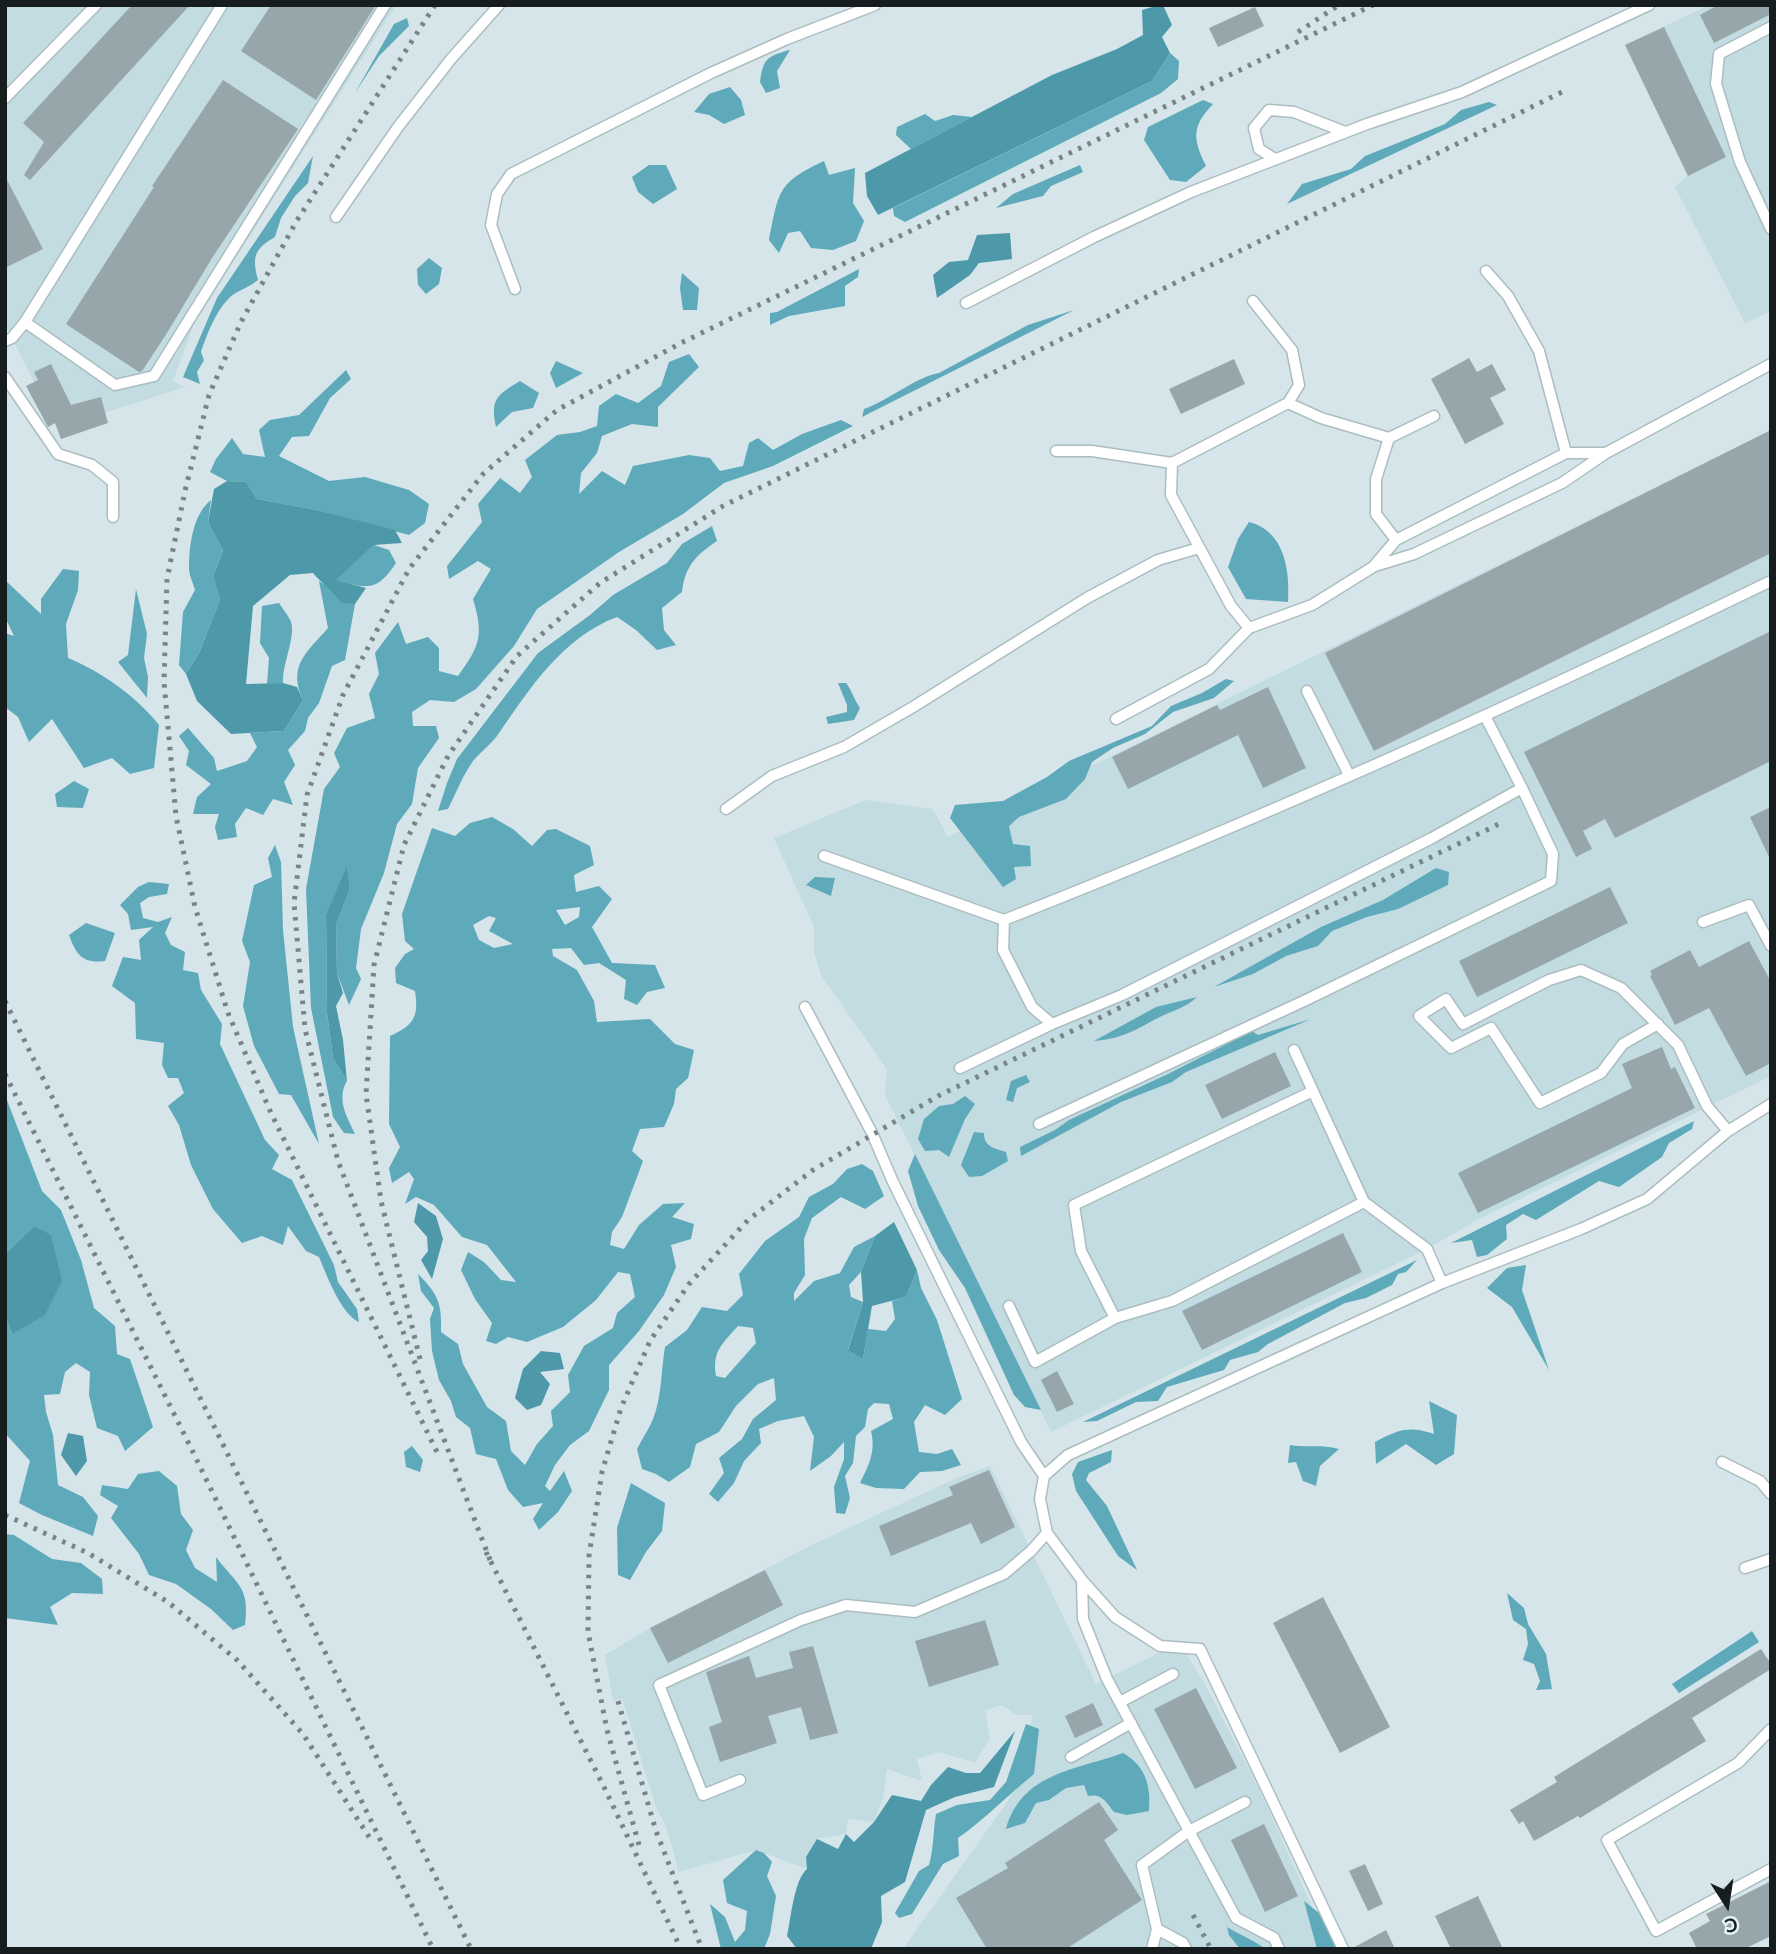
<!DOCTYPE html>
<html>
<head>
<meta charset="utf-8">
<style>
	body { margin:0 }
	#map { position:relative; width:1776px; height:1954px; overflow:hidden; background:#d5e5ea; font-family:Mulish,sans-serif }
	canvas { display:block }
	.frame { position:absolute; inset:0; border:7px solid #171d1e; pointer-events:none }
	.north { position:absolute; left:1692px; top:1870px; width:70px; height:70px; -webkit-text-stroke:5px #e2f3f7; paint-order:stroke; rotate:168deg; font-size:19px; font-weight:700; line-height:28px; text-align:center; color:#171d1e }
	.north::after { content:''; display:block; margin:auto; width:24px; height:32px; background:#171d1e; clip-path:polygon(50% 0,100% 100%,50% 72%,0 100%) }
</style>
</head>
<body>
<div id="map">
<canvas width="1776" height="1954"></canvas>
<div class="frame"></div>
<div class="north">С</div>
</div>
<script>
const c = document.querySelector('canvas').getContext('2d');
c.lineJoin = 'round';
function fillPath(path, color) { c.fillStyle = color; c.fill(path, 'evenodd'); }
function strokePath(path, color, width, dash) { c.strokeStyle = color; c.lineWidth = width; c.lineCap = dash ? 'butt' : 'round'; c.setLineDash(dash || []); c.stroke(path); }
const built = new Path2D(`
	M5 5H396L194 324 173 381 185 387 57 428 5 324Z
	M1709 5H1771V311L1745 323 1675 187 1688 175 1625 45Z
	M1771 430V1076L1477 1220 1427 1249 1051 1432 885 1095 887 1069 821 975 814 952V927L774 838 866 800 933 809 948 837Z
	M990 1466 1096 1684 1179 1643 1205 1684 1260 1791 1331 1949H903L1017 1788 1033 1715H1016L1002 1705 985 1710 990 1738 975 1763 939 1752 917 1759 922 1781 887 1769 883 1798 874 1822 848 1819 846 1834 817 1839 807 1869 756 1850 679 1872 666 1826 656 1807 622 1698 613 1701 605 1655 650 1628 814 1544 959 1477Z`);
const forest = new Path2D(`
	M407 18 409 26 379 56 355 93 394 24Z
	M790 50 777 71 780 88 766 93 760 82C763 59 767 56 790 50Z
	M1170 53 1179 61 1178 79 1161 93 905 222 894 216 893 208 1152 81Z
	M730 87 741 100 745 115 724 124 709 115 694 112 709 94Z
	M1203 100 1213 104C1191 127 1193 139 1206 166L1186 182 1170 180 1144 140 1148 127Z
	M1489 102 1497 105 1287 204 1302 184 1351 169 1365 156 1445 124 1461 110Z
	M925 114 935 121 953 115 972 117 911 149 896 135 897 127Z
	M313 156 308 183 295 196 281 218 275 237C254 249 252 257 258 280 251 286 242 289 234 294 218 305 207 334 201 352L204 360 197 372 200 384 183 377 217 298Z
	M824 161 829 175 855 168 853 203 864 221 856 241 833 250 811 248 800 231 788 233 779 253 769 240C779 191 777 183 824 161Z
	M649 165H666L677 189 653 204 638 192 632 177Z
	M1080 165 1083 172 1051 186 1043 196 996 208 1013 194Z
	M429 258 442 268 439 284 426 294 418 285 417 269Z
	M859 269 858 277 845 286V306L789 316 770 325V313L777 312Z
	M682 273 699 288 697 310H683L680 288Z
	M1074 310 862 417 864 409C889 400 916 377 939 373L1028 325Z
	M689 354 699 367 658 407V427L632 424 602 436 597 453 581 473 579 494 602 471 625 485 633 466 689 455 710 458 720 471 743 466 749 443 758 438 773 450 802 434 841 420 853 426 773 466 724 483 683 514 619 552 537 609 514 646 476 689 454 702 430 700 412 712 413 726H436L439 738 418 768 412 804 397 824 384 873 361 929 356 968 361 979 349 1005 337 973 336 925 350 889 347 868 326 914 327 1013 333 1058 347 1081C336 1099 347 1117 355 1134L344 1133 333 1117 311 1008 306 889 324 789 340 767 334 753 347 728 375 718 369 694 379 674 375 653 398 622 406 644 428 637 439 648V671L458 676C480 646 484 635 473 599L491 569 478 561 449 579 447 566 482 522 478 504 500 478 520 493 532 477 525 460 557 435 580 432 597 426 599 406 616 394 638 403 661 386 669 362Z
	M556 361 583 373 556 388 550 373Z
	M346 370 351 379 330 398 309 436 292 437 279 456 329 481 365 477 409 490 429 504 425 523 409 535 317 510 257 499 246 482 227 481 210 472 216 459 232 438 243 454 265 457 259 430 270 420 299 415Z
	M520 381 539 393 533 408 512 412 496 427C490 399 497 395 520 381Z
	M211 500 208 522 223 551 213 576 220 600 199 653 186 674 179 665 183 612 195 590C193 583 189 575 189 568 189 546 193 514 211 500Z
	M1249 522C1285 531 1290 571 1288 602L1246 599 1228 567 1238 539Z
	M712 526 717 541C696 555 685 566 682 592L662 608 664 630 676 645 657 650 636 630 617 617C563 637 530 688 499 733 492 744 481 751 473 761 463 775 456 793 448 809L438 811 447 783 457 759 538 653 590 615 613 595 667 563 682 544Z
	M374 545 389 550 396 563C376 593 367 588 335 580Z
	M63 569 79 571 78 590 66 624 68 658C102 672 136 696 159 725L154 768 130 774 112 758 84 768 52 719 29 742 18 717 5 707V633L14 636 5 617V580L41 614V599Z
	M319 581 334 591 341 602 355 604 345 660 332 666 319 703 308 718 305 731 288 750 295 765 284 782 293 805 273 799 263 815 246 808 235 824 237 837 218 840 215 827 219 814H193L197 797 211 784 186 765 189 751 179 736 188 728 214 758 217 771 247 761 257 747 250 733 284 731 303 700C287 666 307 652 328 628Z
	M136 589 147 634 144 658 148 677 147 698 118 662 128 655Z
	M279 603C282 608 289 616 291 622 296 637 282 664 283 683L267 684 269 658 260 643 262 606Z
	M1226 679 1234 681 1214 698 1173 712 1145 734 1113 748 1092 762 1085 779 1066 799 1019 817 1009 826 1013 844 1030 846 1031 866 1014 867 1016 879 1003 887 950 818 955 805 1003 801 1047 777 1069 761 1152 726 1171 706 1202 693Z
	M838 683H846C852 691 854 699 860 708L854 720 828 724 826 717 847 712V705Z
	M74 781 89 789 83 808 57 807 55 794Z
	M492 817 513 829 532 846 547 830 556 829 590 846 594 865 574 875 576 892 599 886 612 899 592 927 612 963 655 965 665 988 647 992 637 1005 624 999 626 980 599 963 584 965 571 948 552 949 553 956 577 970 594 1001 597 1022 650 1019 675 1044 694 1050 688 1078 676 1089 674 1104 664 1127 640 1129 632 1151 643 1161 622 1217 612 1232 610 1245 624 1249 639 1225 663 1204 685 1203 672 1217 694 1224 691 1239 671 1245 676 1267 664 1295 639 1331 609 1365V1390L589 1431 570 1445 555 1465 545 1486 550 1491 564 1471 572 1491 558 1512 539 1530 533 1519 543 1503 523 1507 508 1490 496 1459 476 1454 470 1428 456 1417 451 1401 439 1380 432 1351 430 1319 434 1308 421 1291 418 1274C438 1294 442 1303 441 1332L458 1344 463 1364 487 1407 506 1421 511 1451 525 1465 537 1444 553 1426 551 1411 570 1392 568 1375 584 1346 613 1328 617 1313 635 1297 630 1274 618 1272 596 1300 563 1327 527 1342 508 1337 496 1344 486 1341 492 1323 475 1299 461 1270 468 1252 484 1262 501 1280 516 1282 487 1245 462 1237 434 1205 416 1197 405 1204 414 1179 409 1172 392 1183 389 1168 400 1147 389 1124 390 1036C414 1025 419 1017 415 991L396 983 395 968 405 954 414 949 405 941 402 914 432 828 455 836 470 823ZM580 907 579 917 565 925 556 910ZM489 916 496 918 489 931 513 944 494 948 479 940 473 925Z
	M275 845 281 862 283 930 293 1027 319 1144 291 1095 279 1094 254 1046 243 1006 250 962 242 941 254 885 272 877 268 858Z
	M1436 868 1449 872 1448 885 1398 909 1367 917 1332 931 1318 946 1286 956 1253 974 1214 987 1321 927 1383 900Z
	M815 877 835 878 831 896 806 885Z
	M149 882 169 884 167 894 149 897 140 903 143 918 158 922 172 917 165 933 171 945 185 952 183 970 198 973 201 990 222 1024 220 1044 265 1140 279 1155 272 1169 292 1180 334 1265 338 1282 357 1309 359 1322C341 1314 327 1276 319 1257L306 1251 288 1226 283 1245 262 1236 242 1243 213 1209 191 1165 179 1125 168 1106 184 1093 178 1078H168L162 1065 164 1043 136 1039 135 1003 112 986 123 957 141 960 139 940 153 927 131 930 128 914 120 905 138 887Z
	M86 923 115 933 105 961C82 964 76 954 69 935Z
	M1197 997C1184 1009 1173 1010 1158 1018 1133 1031 1124 1038 1094 1041L1156 1007Z
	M1311 1019 1186 1072 1172 1082 1121 1102 1021 1156 1020 1147 1055 1130 1069 1120 1168 1074 1252 1031 1258 1035Z
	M1026 1075 1030 1082 1017 1088 1013 1102 1006 1100 1011 1081Z
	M5 1095 42 1191 61 1210 81 1260 94 1308 115 1326 117 1354 130 1359 153 1427 125 1451 118 1436 97 1428 89 1395 90 1372 76 1363 65 1372 60 1394 44 1395 46 1412 53 1435 58 1485 83 1497 98 1516 93 1536 42 1515 19 1503 30 1461 5 1433V1316L12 1334 34 1226 5 1254Z
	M965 1096 975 1104 965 1119 949 1157 939 1150 925 1151 918 1139 924 1119 939 1106 953 1104Z
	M1694 1121 1692 1129 1669 1143 1662 1157 1619 1187 1599 1181 1536 1220 1523 1214 1506 1225 1507 1239 1487 1255 1477 1257 1472 1240 1451 1243Z
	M974 1132 984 1133C984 1147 994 1148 1006 1152L1008 1161 982 1176 969 1177 961 1165Z
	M915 1154 1041 1410 1025 1407 1014 1395 965 1288 939 1250 918 1206 908 1171Z
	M862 1164 873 1171 884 1196 865 1209 841 1197 812 1218 804 1239 805 1275 794 1293V1301L814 1281 840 1273 854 1247 875 1236 861 1272 849 1285 851 1297 863 1302 848 1349 863 1359 868 1329 886 1331 895 1319 892 1301 906 1297 917 1270 921 1288 937 1320 962 1399 945 1415 925 1405 914 1422 919 1452 937 1454 952 1449 961 1465 942 1471 920 1472 904 1489 876 1488 860 1483C869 1465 876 1451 871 1431L893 1419 889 1404 874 1403 868 1409 865 1427 856 1436 853 1463 845 1476 850 1498 845 1514 836 1513 834 1487 844 1459V1442L831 1456 810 1471 814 1437 804 1416 778 1421 759 1429 761 1443 744 1461 734 1483 718 1502 709 1494 724 1473 719 1458 742 1439 753 1419 776 1400 774 1378 758 1384 736 1406 719 1432 696 1444 690 1467 669 1482 656 1474 642 1469 637 1449C642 1439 649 1429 653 1419 662 1397 661 1370 665 1347L687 1330 702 1307 727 1311 743 1295 739 1274 765 1241 799 1217 809 1197 833 1184 847 1169ZM738 1326 753 1328 756 1343 725 1378 716 1376C712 1351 722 1344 738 1326Z
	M1417 1260 1406 1272 1398 1274 1392 1285 1366 1298 1345 1303 1268 1344 1258 1352 1230 1360 1224 1370 1167 1387 1158 1401 1136 1402 1097 1421 1083 1422Z
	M1526 1265 1522 1290 1549 1370 1512 1307 1487 1288 1507 1268Z
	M1429 1401 1457 1415 1454 1454 1436 1465 1406 1444 1376 1464 1375 1442C1400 1429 1408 1426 1434 1434Z
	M1290 1445C1309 1448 1321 1444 1339 1449L1320 1466 1316 1486 1303 1481 1296 1462 1288 1463Z
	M412 1446 423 1460 420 1472 406 1467 404 1452Z
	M1112 1450 1111 1462 1089 1473 1086 1480 1107 1506 1137 1570 1118 1556 1076 1491 1072 1474 1078 1462Z
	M159 1471 177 1486 181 1514 193 1530 186 1550 195 1568 217 1582 216 1557C237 1585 250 1586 245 1625L233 1630 211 1609 176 1584 149 1575 139 1554 111 1518 118 1506 100 1495 102 1485 128 1489 138 1474Z
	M631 1483 665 1503 662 1531 646 1552 630 1580 618 1575 617 1528Z
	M5 1534 14 1535 52 1559 81 1563 102 1579 103 1594 72 1593 50 1607 58 1625 5 1618Z
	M1507 1593 1524 1608 1528 1624 1546 1654 1552 1689 1536 1690 1540 1681 1534 1664 1523 1660 1528 1644 1526 1629 1513 1620Z
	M1752 1631 1759 1642 1679 1693 1672 1684Z
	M1026 1724 1039 1729 1034 1774C1008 1795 985 1819 958 1838L959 1856 943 1864 912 1914 899 1918 895 1913 919 1871 929 1865C934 1848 933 1831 936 1814L957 1805 990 1800 1006 1782Z
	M1123 1753C1146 1766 1151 1786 1149 1811L1127 1815 1114 1812C1106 1802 1102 1793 1088 1796L1084 1785 1066 1788 1049 1800 1036 1803 1025 1823 1006 1829C1022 1772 1077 1770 1123 1753Z
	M756 1850 764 1853 772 1862 767 1876 776 1896 770 1934 764 1949H721L710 1904 725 1917 735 1942 745 1930 747 1911 727 1903 723 1880Z
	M1304 1901 1319 1913 1337 1949H1317Z
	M1227 1927C1239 1935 1255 1940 1265 1949H1240L1229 1935Z`);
const water = new Path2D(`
	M1159 5H1163L1172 25 1162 37 1170 53 1152 81 878 215 867 196 865 173 1052 75 1117 49 1143 35 1142 10Z
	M1010 233 1012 259 979 263 970 275 937 298 933 275 949 262 968 260 977 235Z
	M227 481 246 482 257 499 317 510 395 530 402 543 374 545 336 580 366 588 355 604 341 603C333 590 322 584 313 573L290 575 253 606 246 684 283 683 297 687 303 700 284 731 231 734 197 701 186 674 199 653 220 600 213 576 223 551 208 522 214 489Z
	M347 866 350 889 336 925 337 973 343 993 336 1006 343 1040 347 1081 333 1058 327 1013 326 914Z
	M418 1203 436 1216 443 1239 432 1279 421 1260 428 1251 427 1237 414 1222Z
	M894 1222 917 1270 906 1297 872 1306 863 1359 848 1350 863 1302 861 1272 875 1236Z
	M34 1226 51 1235 62 1281 45 1315 12 1334 5 1316V1254Z
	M541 1351 560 1353 564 1369 540 1372 550 1384 541 1405 527 1410 515 1398 523 1369Z
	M68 1433 83 1436 87 1461 76 1476 61 1455Z
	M1015 1731 994 1787 955 1797 926 1810 905 1882 881 1896 882 1922 871 1949H797L787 1936C791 1918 794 1880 807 1869L806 1857 817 1839 838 1849 846 1834 854 1842 874 1822 892 1795 921 1801 931 1785 948 1767 966 1773H980Z`);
const building = new Path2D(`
	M132 5H190L30 180 24 175 44 142 23 123Z
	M271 5H376L316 100 241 51Z
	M1718 5H1771V14L1714 43 1700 15Z
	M1255 7 1264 26 1218 47 1209 28Z
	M1664 27 1726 157 1688 176 1625 45Z
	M223 80 298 129 212 258 167 333 142 371 139 372 66 324 154 187 152 186Z
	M5 176 43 249 5 268Z
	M1469 358 1477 372 1492 364 1506 390 1490 398 1504 424 1465 444 1431 379Z
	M1234 359 1245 384 1181 414 1169 389Z
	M51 364 71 405 101 397 108 423 61 439 55 423 48 427 26 386 38 380 34 372Z
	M1771 430V553L1374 751 1325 653Z
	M1771 631V761L1615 838 1605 819 1583 831 1592 849 1576 857 1524 752Z
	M1268 687 1306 768 1263 788 1238 735 1128 789 1112 757 1217 705 1220 710Z
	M1771 807V861L1750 817Z
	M1610 887 1628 923 1477 997 1459 961Z
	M1749 941 1771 982V1063L1746 1076 1709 1008 1675 1025 1650 976 1652 975 1650 971 1690 950 1699 967Z
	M1662 1047 1671 1069 1675 1067 1695 1108 1478 1213 1458 1173 1632 1088 1622 1064Z
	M1275 1052 1291 1086 1222 1119 1205 1085Z
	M1343 1233 1362 1272 1202 1350 1182 1311Z
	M1057 1371 1074 1404 1057 1412 1041 1380Z
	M989 1470 1015 1527 981 1544 971 1523 891 1556 879 1526 953 1495 949 1487Z
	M765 1570 783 1605 668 1663 650 1628Z
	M1323 1597 1390 1727 1340 1753 1273 1623Z
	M985 1620 999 1665 929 1687 915 1641Z
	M813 1646 838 1733 810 1740 801 1707 768 1716 777 1743 720 1762 709 1727 722 1722 706 1672 749 1656 756 1678 793 1668 789 1652Z
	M1761 1649 1771 1664V1669L1692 1718 1706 1741 1580 1818 1578 1816 1534 1841 1523 1821 1519 1824 1510 1810 1557 1782 1554 1777Z
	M1196 1688 1237 1768 1195 1789 1154 1709Z
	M1093 1703 1103 1725 1075 1738 1065 1716Z
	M1099 1802 1118 1830 1104 1840 1142 1900 1066 1949H987L956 1898 1008 1868 1005 1863Z
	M1264 1824 1298 1896 1265 1912 1231 1840Z
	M1365 1864 1383 1904 1368 1911 1349 1871Z
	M1771 1881V1936L1744 1949H1697L1689 1933 1710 1921 1706 1914Z
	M1478 1896 1503 1949H1451L1435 1916Z
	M1386 1930 1395 1949H1351Z`);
const lane = new Path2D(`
	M222 5 25 322 115 385 154 376 385 5
	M1771 27 1719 54 1716 84 1740 162 1771 229
	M5 98 96 5
	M1275 159 1259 149 1254 128 1269 110 1294 112 1345 132
	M336 217 398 127 451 59 499 5
	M1486 271 1508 296 1539 351 1566 453
	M515 289 491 225 497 194 511 174 711 73 787 39 875 5
	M1253 301 1292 350 1299 385 1288 403
	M966 303 1094 237 1191 192 1367 124 1462 92 1649 5
	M5 341 12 338 25 322
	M5 377 58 454 92 465 113 482V517
	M1389 438 1376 479V514L1396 540
	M1056 451H1092L1172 463
	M1375 566 1414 554 1562 483 1606 453
	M1249 628 1231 606 1171 495 1172 463 1288 403 1321 418 1389 438 1434 416
	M1307 691 1349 775
	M1116 719 1209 669 1249 628 1312 605 1373 567 1396 540 1566 453H1606L1771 364
	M726 809 772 776 844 747 913 707 1087 598 1158 560 1199 548
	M824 856 1004 920
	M1703 922 1749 905 1771 946
	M805 1007 872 1133 893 1182 1021 1442 1044 1476
	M1052 1024 1032 1007 1003 950 1004 920C1264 818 1519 703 1771 581
	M1658 1024 1623 1044 1601 1073 1540 1103 1491 1028 1451 1048 1419 1016 1446 999 1463 1024 1549 980 1581 970 1621 988 1678 1045 1707 1106 1728 1131
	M1294 1050 1364 1202 1427 1249 1442 1283
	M960 1068 1052 1024 1122 995 1432 838 1522 788
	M1039 1124 1306 1000 1551 881 1553 854 1522 788 1485 716
	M1009 1306 1035 1362 1115 1318 1172 1301 1364 1202
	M1115 1318 1081 1251 1074 1205 1313 1091
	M1722 1462 1760 1481 1771 1494
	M1745 1568 1771 1559
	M1082 1580 1083 1619 1107 1679 1236 1918 1274 1938 1279 1949
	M1120 1702 1173 1674
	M1771 1729 1738 1763 1607 1840 1656 1931 1771 1869
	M1071 1757 1131 1723
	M740 1780 703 1795 659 1685 801 1620 846 1605 915 1612 1004 1574 1031 1551 1047 1533
	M1157 1929 1183 1943 1186 1949
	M1152 1949 1157 1929 1142 1865 1189 1831 1245 1802
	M1343 1949 1200 1649 1160 1646 1115 1617 1082 1580 1047 1533 1040 1499 1044 1476 1068 1455 1442 1283 1581 1229 1647 1199 1728 1131 1771 1104`);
const rail = new Path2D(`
	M435 5 296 222 241 322 209 395 185 491 167 579 164 682 176 816 195 907 228 1013 271 1113 437 1452
	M1298 32 1339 5
	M5 1001 471 1949
	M5 1074 192 1450 433 1949
	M420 1359 381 1201 366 1094 374 965 404 845 448 756 517 656 600 583 723 506 1562 92
	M5 1515 88 1553 168 1602 237 1660 303 1734 371 1840
	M486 1552 604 1787 681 1949
	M490 1560 338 1161 305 1029 294 903 307 795 343 695 409 569 483 474 557 410 681 343 1373 5
	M618 1701 656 1831 702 1949
	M639 1845 607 1730 588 1632 589 1556 602 1472 621 1408 650 1341 689 1284 748 1220 813 1170 938 1096 1501 823
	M1193 1915 1211 1949`);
fillPath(built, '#c2dce2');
fillPath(forest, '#5ea9ba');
fillPath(water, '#4d99aa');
fillPath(building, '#96a6aa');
strokePath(lane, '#acbdc0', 13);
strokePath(lane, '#fff', 10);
strokePath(rail, '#798487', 5, [3.5, 7]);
</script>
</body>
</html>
